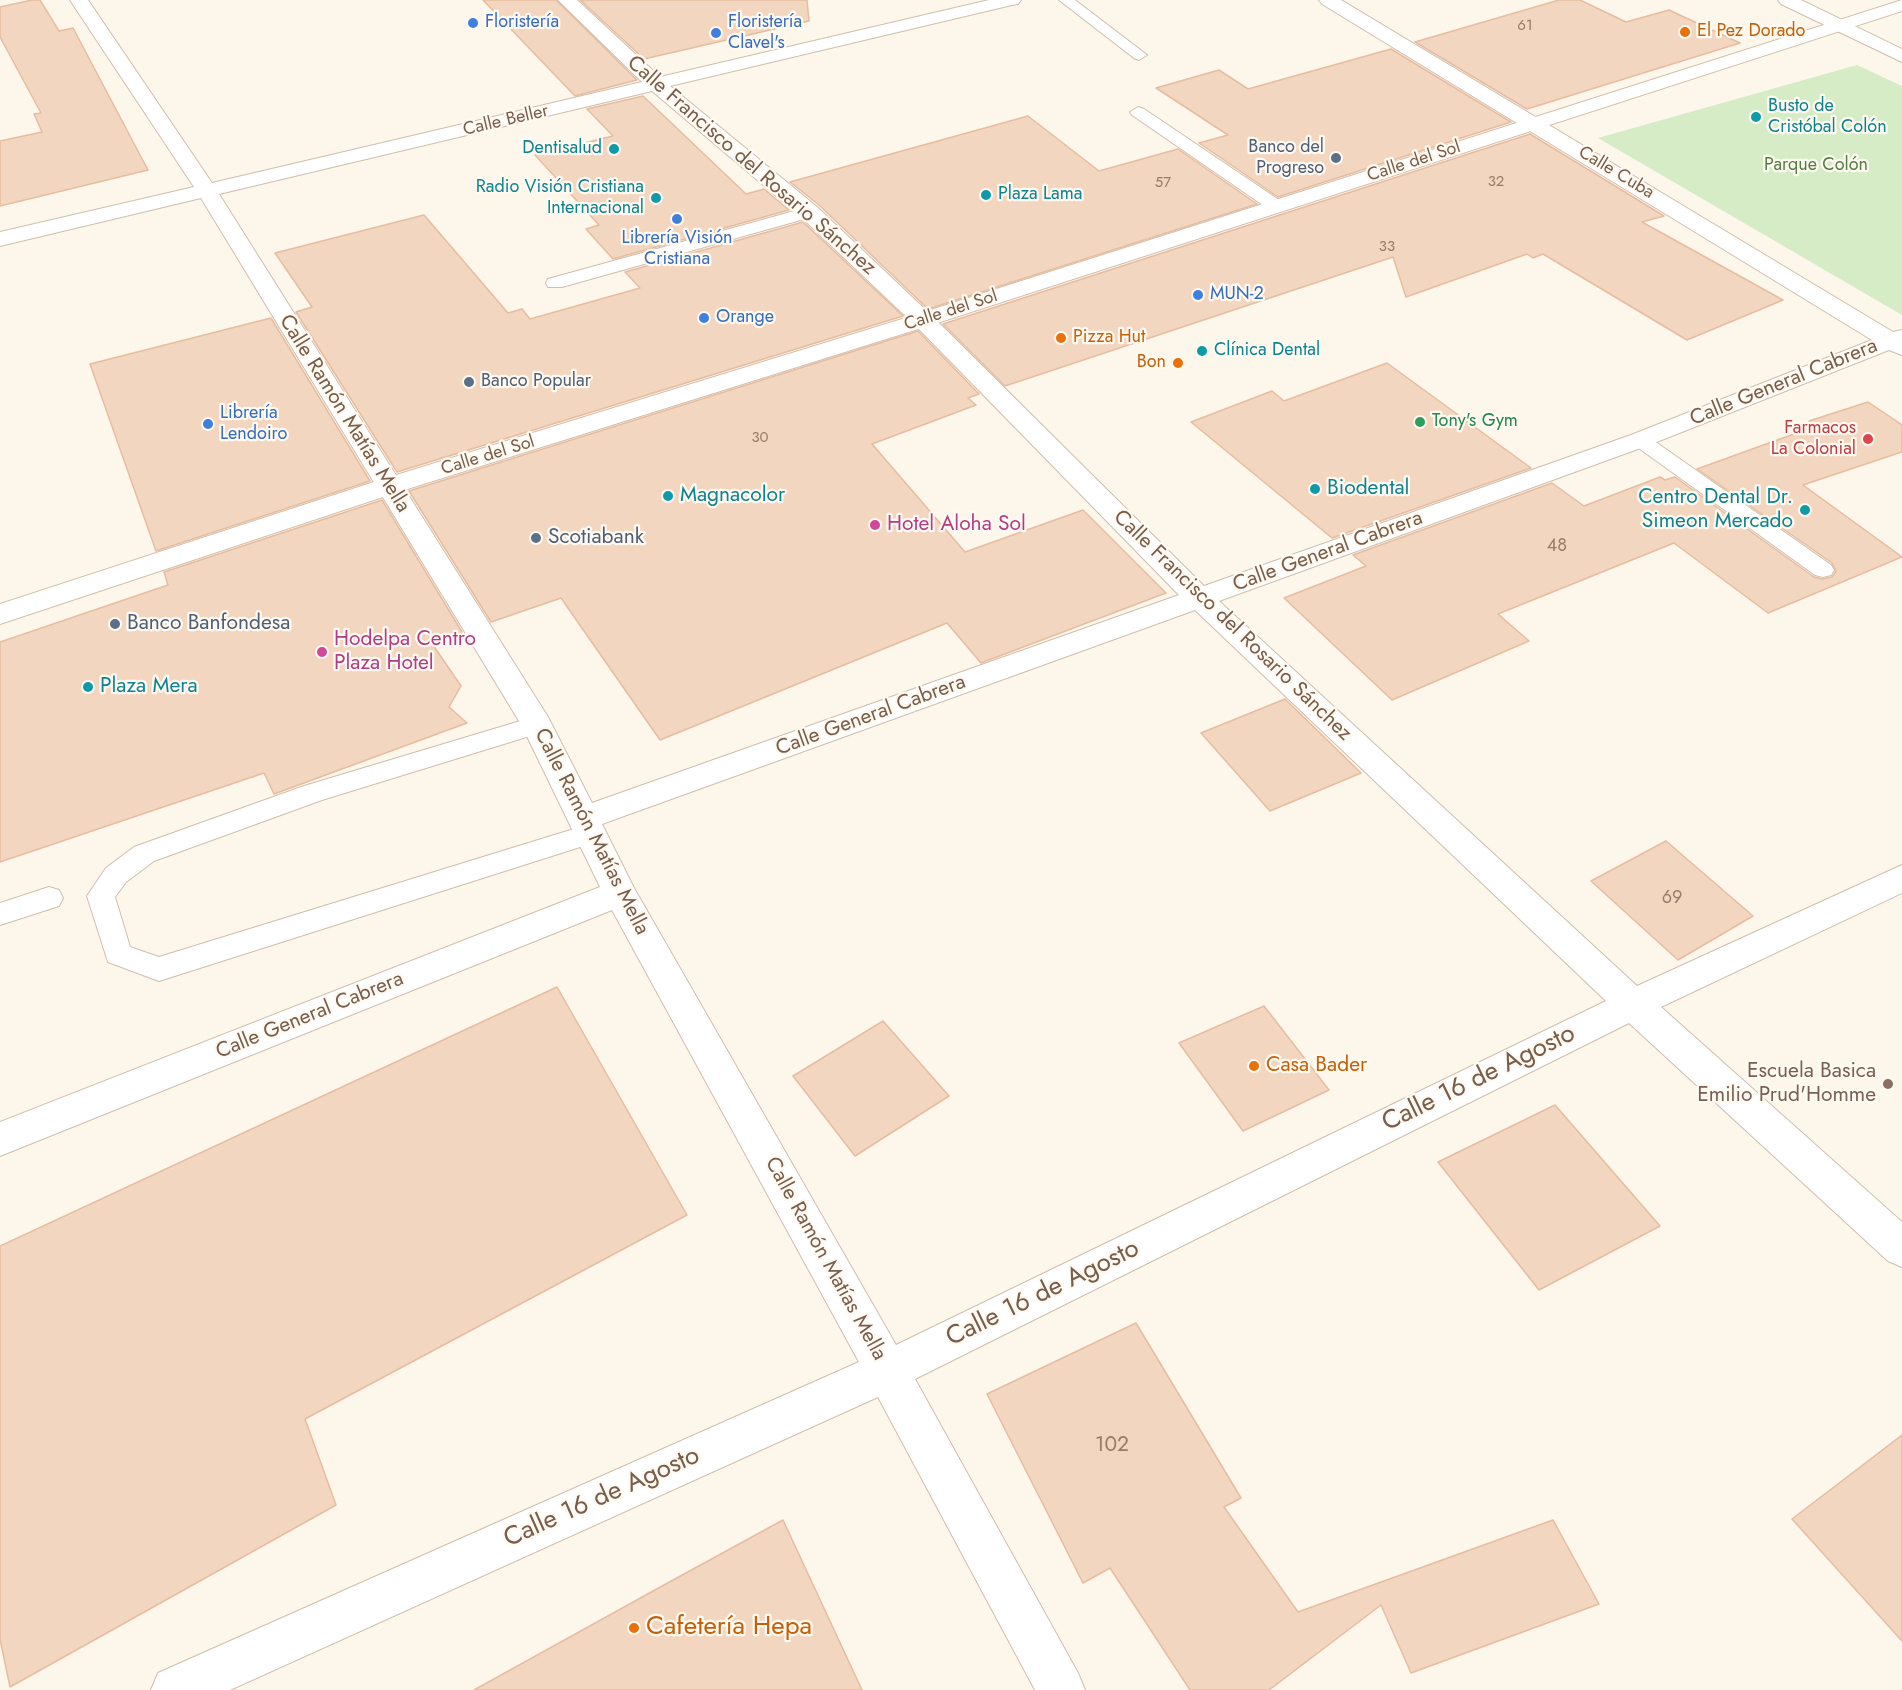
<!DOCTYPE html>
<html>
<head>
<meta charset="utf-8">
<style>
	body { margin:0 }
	canvas { display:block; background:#fdf6ea }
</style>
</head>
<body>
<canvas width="1902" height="1690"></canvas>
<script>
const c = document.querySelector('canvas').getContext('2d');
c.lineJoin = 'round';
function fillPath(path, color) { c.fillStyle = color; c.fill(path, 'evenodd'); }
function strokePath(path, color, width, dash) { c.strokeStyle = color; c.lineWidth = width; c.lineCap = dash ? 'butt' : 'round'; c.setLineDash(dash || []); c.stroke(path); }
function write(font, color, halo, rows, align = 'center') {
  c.font = font + ' Jost,sans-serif'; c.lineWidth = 4.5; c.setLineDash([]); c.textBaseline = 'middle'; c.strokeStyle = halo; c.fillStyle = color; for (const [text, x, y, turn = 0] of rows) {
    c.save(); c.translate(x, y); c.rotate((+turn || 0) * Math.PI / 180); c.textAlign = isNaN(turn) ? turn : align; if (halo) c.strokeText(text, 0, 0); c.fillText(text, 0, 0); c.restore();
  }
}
const green = new Path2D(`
	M1857 65 1902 86V315L1598 138Z`);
const building = new Path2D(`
	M32 0H40L59 31 73 28 148 170 0 206V141L42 132 34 114 41 113 0 37V7Z
	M483 0H556L637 80 575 96Z
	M580 0H807L809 21 644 59Z
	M1559 0H1580L1626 22 1669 10 1740 43 1527 109 1415 42Z
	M1391 49 1511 122 1278 197 1199 143 1228 135 1156 88 1219 70 1248 89Z
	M643 96 746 194 764 189 789 210 613 259 586 229 599 225 535 155 613 136 587 109Z
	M1028 116 1099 171 1178 149 1257 204 928 309 819 205 790 182Z
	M1530 134 1664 216 1642 222 1783 300 1687 340 1543 254 1533 258 1527 254 1406 297 1393 257 1005 386 943 324Z
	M424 215 508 313 522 309 530 319 640 288 625 272 803 222 903 316 397 472 296 312 312 307 275 253Z
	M271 318 370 481 156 551 90 364Z
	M918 331 979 394 968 398 976 405 872 444 965 552 1083 510 1166 593 981 663 947 623 660 740 561 598 491 622 409 491Z
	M1387 363 1531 468 1332 538 1191 422 1272 391 1284 401Z
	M1868 402 1902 425V452L1803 485 1902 557 1768 613 1674 543 1498 614 1529 641 1392 700 1284 598 1366 566 1353 555 1552 483 1584 506 1660 477 1665 480 1675 477 1814 577 1822 579 1832 577 1836 571 1832 563 1697 469 1816 426 1809 421Z
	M382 500 462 632 431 642 461 686 449 707 467 723 274 794 264 773 0 862V642L168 585 164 572Z
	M1285 699 1361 773 1270 811 1201 733Z
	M1666 841 1753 916 1678 960 1591 881Z
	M557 987 687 1215 305 1419 336 1505 10 1687 0 1639V1246Z
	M1264 1006 1329 1090 1243 1131 1179 1043Z
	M883 1021 949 1096 855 1156 793 1076Z
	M1555 1105 1660 1226 1539 1290 1438 1162Z
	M1136 1323 1241 1498 1224 1507 1298 1612 1553 1520 1599 1604 1411 1673 1381 1605 1269 1690H1190L1110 1568 1083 1583 987 1394Z
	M1902 1435V1641L1792 1519Z
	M783 1520 862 1690H474L664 1585Z`);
const service = new Path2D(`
	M1059 0H1075L1147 55 1139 60 1134 58Z
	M1138 107 1144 109 1282 202 1285 206 1282 210H1270L1132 115 1130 112Z
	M809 207 815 208 818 212 815 216 562 287H548L546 283 548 279Z
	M1640 434 1647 436 1831 565 1834 570 1831 575 1823 577 1815 575 1633 444 1629 440 1633 436Z
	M537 716 546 719 550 725 546 731 322 800 154 861 126 882 115 897 130 947 159 957 590 824 599 827 603 834 599 841 159 981 108 962 87 896 106 868 134 847 304 786Z
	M49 887 59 890 63 898 59 906 0 925V903Z`);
const minor = new Path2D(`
	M70 0H88L212 183 642 82 558 0H577L660 77 989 0H1021L1018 4 1012 5 670 86 817 207 931 315 1204 586 1631 435 1872 340 1322 4 1319 0H1341L1893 332 1902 330V355L1889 350 1649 445 1219 601 1637 986 1902 865V893L1661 1007 1902 1222V1267L1888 1261 1629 1023 915 1379 1078 1673 1085 1690H1035L878 1397 230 1690H151L158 1673 859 1362 612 910 0 1156V1122L600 887 522 726 201 198 0 246V232L194 187ZM652 91 801 217 915 325 1179 595 592 803 548 717 219 194ZM1195 610 1606 1001 896 1345 634 888 602 824Z
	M1778 0H1801L1902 49V62L1781 4Z`);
const secondary = new Path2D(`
	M1902 0V11L931 325 398 492 0 624V604L380 480 915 315Z`);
const markers = [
	[473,23,6,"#3f7fe0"],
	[1685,32,6,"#e8710a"],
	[716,33,6,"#3f7fe0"],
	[1756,117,6,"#0f9aa8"],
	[614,149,6,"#0f9aa8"],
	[1336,158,6,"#5c6f8a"],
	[986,195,6,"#0f9aa8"],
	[656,198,6,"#0f9aa8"],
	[677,219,6,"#3f7fe0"],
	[1198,295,6,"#3f7fe0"],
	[704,318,6,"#3f7fe0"],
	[1061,338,6,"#e8710a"],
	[1202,351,6,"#0f9aa8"],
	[1178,363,6,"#e8710a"],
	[469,382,6,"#5c6f8a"],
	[1420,422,6,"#2e9e5b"],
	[208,424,6,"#3f7fe0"],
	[1868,439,6,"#e0444e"],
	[1315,489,6,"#0f9aa8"],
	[668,496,6,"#0f9aa8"],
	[1805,510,6,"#0f9aa8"],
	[875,525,6,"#d1479c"],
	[536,538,6,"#5c6f8a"],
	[115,624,6,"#5c6f8a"],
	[322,652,6,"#d1479c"],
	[88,687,6,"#0f9aa8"],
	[1254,1066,6,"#e8710a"],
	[1888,1084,6,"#8d6e63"],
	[634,1628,6,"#e8710a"]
];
const farNumbernames = [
	["61",1525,26],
	["32",1496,182],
	["57",1163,183],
	["33",1387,247],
	["30",760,438]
];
const farShopnames = [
	["Floristería",485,23],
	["Floristería",728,23],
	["Clavel's",728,44],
	["Librería Visión",677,239,"center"],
	["Cristiana",677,260,"center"],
	["MUN-2",1210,295],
	["Orange",716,318],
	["Librería",220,414],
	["Lendoiro",220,435]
];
const farFoodnames = [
	["El Pez Dorado",1697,32],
	["Pizza Hut",1073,338],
	["Bon",1166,363,"right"]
];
const farCulturenames = [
	["Busto de",1768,107],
	["Cristóbal Colón",1768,128],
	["Dentisalud",602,149,"right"],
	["Radio Visión Cristiana",644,188,"right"],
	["Internacional",644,209,"right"],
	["Plaza Lama",998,195],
	["Clínica Dental",1214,351]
];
const farStreetnames = [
	["Calle Beller",506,121,-13],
	["Calle del Sol",1414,162,-18],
	["Calle Cuba",1616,173,31],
	["Calle del Sol",951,311,-18],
	["Calle del Sol",488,456,-17]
];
const farServicenames = [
	["Banco del",1324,148],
	["Progreso",1324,169],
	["Banco Popular",481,382,"left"]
];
const farParknames = [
	["Parque Colón",1816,166]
];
const farLeisurenames = [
	["Tony's Gym",1432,422]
];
const farHealthnames = [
	["Farmacos",1856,429],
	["La Colonial",1856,450]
];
const numberNames = [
	["48",1557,547],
	["69",1672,899]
];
const streetNames = [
	["Calle Francisco del Rosario Sánchez",751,166,41],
	["Calle General Cabrera",1784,383,-22],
	["Calle Ramón Matías Mella",344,414,58],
	["Calle General Cabrera",1328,552,-20],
	["Calle Francisco del Rosario Sánchez",1232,626,44],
	["Calle General Cabrera",871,716,-20],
	["Calle Ramón Matías Mella",591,832,63],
	["Calle General Cabrera",310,1016,-22],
	["Calle Ramón Matías Mella",825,1259,61]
];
const cultureNames = [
	["Biodental",1327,489],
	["Magnacolor",680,496],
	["Centro Dental Dr.",1793,498,"right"],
	["Simeon Mercado",1793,522,"right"],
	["Plaza Mera",100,687]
];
const hotelNames = [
	["Hotel Aloha Sol",887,525],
	["Hodelpa Centro",334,640],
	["Plaza Hotel",334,664]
];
const serviceNames = [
	["Scotiabank",548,538],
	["Banco Banfondesa",127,624]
];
const foodNames = [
	["Casa Bader",1266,1066]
];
const educationNames = [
	["Escuela Basica",1876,1072],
	["Emilio Prud'Homme",1876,1096]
];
const nearNumbernames = [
	["102",1112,1446]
];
const nearStreetnames = [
	["Calle 16 de Agosto",1479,1079,-26],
	["Calle 16 de Agosto",1043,1294,-26],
	["Calle 16 de Agosto",602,1498,-24]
];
const nearFoodnames = [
	["Cafetería Hepa",646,1628]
];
fillPath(green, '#d5ecc7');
fillPath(building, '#f3d6c0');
strokePath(building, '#e6bda0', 1.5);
strokePath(service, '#d0beae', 2);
strokePath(minor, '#d0beae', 2);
strokePath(secondary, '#d3bfac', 2);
fillPath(service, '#fff');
fillPath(minor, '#fff');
fillPath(secondary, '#fff');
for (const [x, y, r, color] of markers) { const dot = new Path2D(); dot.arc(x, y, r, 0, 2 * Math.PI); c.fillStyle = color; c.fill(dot); strokePath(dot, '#fffaf1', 2); }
write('15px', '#987b69', null, farNumbernames);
write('18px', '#366cbe', '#fffaf1', farShopnames, 'left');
write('18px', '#c56008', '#fffaf1', farFoodnames, 'left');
write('18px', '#0d838f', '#fffaf1', farCulturenames, 'left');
write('18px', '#795d4c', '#fffaf1', farStreetnames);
write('18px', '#4e5e75', '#fffaf1', farServicenames, 'right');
write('18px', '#537f42', '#fffaf1', farParknames);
write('18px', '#27864d', '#fffaf1', farLeisurenames, 'left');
write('18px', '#be3a42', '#fffaf1', farHealthnames, 'right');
write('18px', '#987b69', null, numberNames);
write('21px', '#795d4c', '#fffaf1', streetNames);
write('21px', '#0d838f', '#fffaf1', cultureNames, 'left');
write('21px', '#b23c85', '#fffaf1', hotelNames, 'left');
write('21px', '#4e5e75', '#fffaf1', serviceNames, 'left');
write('21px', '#c56008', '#fffaf1', foodNames, 'left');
write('21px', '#785e54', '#fffaf1', educationNames, 'right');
write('21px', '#987b69', null, nearNumbernames);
write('26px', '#795d4c', '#fffaf1', nearStreetnames);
write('26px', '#c56008', '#fffaf1', nearFoodnames, 'left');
</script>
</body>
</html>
